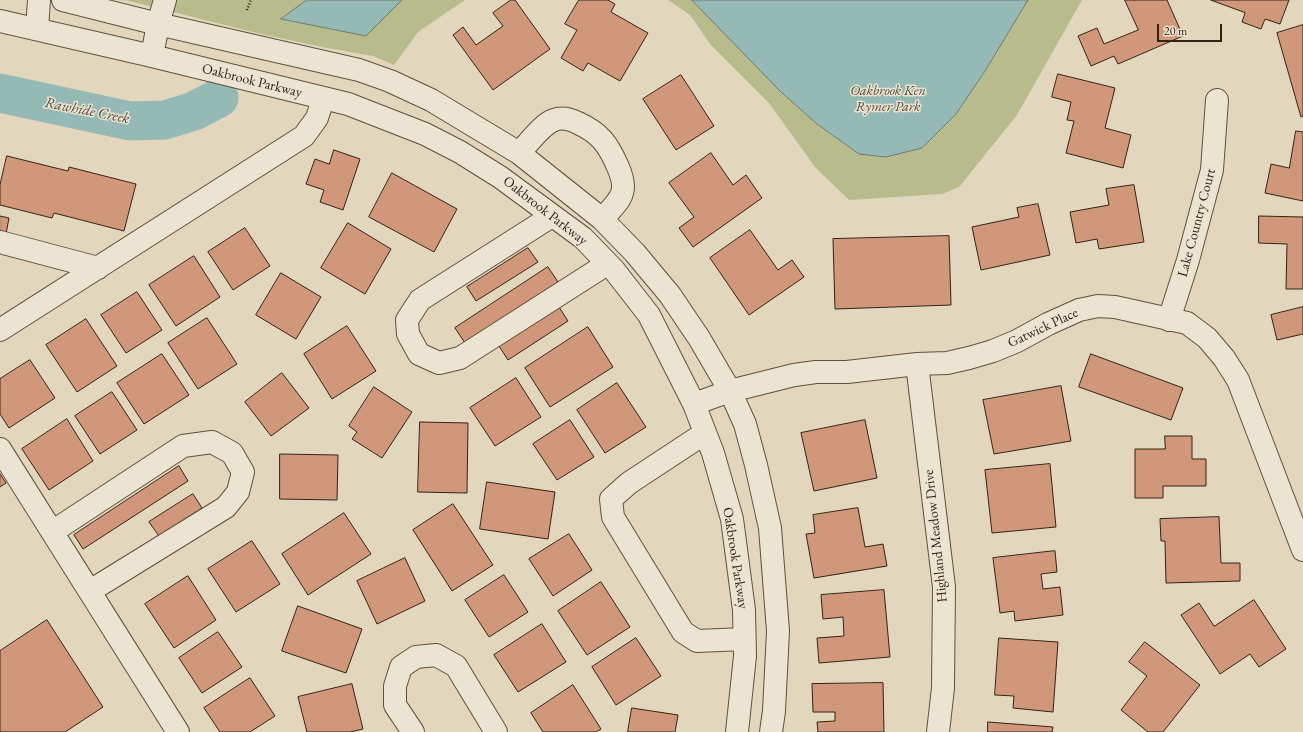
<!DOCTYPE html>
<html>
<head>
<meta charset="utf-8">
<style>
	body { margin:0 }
	#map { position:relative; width:1303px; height:732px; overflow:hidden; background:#e2d6bc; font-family:"EB Garamond",serif }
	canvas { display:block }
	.scale { position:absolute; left:1157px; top:24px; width:65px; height:18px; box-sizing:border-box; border:2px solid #332313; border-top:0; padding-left:5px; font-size:12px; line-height:14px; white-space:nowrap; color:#332313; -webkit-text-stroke:3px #ece4d3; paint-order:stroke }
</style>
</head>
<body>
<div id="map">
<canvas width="1303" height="732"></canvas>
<div class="scale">20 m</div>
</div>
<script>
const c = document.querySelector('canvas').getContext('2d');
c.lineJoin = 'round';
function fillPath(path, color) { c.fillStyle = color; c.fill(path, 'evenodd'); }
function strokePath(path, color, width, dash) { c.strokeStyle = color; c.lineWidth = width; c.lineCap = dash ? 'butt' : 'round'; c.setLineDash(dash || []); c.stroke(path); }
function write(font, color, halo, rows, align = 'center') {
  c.font = font + ' "EB Garamond",serif'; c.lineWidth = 3; c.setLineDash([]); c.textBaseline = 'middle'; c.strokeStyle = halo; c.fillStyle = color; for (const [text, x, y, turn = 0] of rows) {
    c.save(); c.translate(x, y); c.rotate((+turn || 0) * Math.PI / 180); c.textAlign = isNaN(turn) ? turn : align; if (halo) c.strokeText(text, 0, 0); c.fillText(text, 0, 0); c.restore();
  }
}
const green = new Path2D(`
	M125 0H465L418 32 394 65 373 56 322 47 261 34Z
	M668 0H1082L1017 115 959 187 942 194 849 200 815 167 769 103 711 45 690 15Z`);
const water = new Path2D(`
	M307 0H402L366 36 281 19Z
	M692 0H1028L985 71 956 114 922 148 886 157 859 154 817 124 781 92Z`);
const river = new Path2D(`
	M0 93 130 121 165 120 194 111 219 98`);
const building = new Path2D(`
	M511 0H515L550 49 493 90 453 35 463 27 476 45 503 26 493 13Z
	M579 0H608L615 4 611 12 648 33 620 81 588 63 583 71 561 58 577 30 565 24Z
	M1125 0H1167L1183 36 1118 64 1114 56 1091 66 1078 36 1097 28 1104 44 1138 30Z
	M1211 0H1289L1280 24 1265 19 1261 29 1242 22 1245 13Z
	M1303 25V116L1301 117 1277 33Z
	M1058 74 1115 88 1105 128 1131 135 1123 168 1066 153 1074 121 1067 120 1071 102 1052 97Z
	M681 75 714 126 676 150 643 99Z
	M1296 131 1303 132V201L1265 193 1271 164 1289 168Z
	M334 150 360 159 343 210 320 202 324 190 306 184 315 159 329 164Z
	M711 153 733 185 746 175 762 198 693 247 679 228 694 217 669 183Z
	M7 156 68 171 69 167 136 184 124 231 54 213 52 218 0 205V185Z
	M392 173 457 209 434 252 369 217Z
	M1134 185 1144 242 1099 249 1097 239 1076 243 1070 212 1109 205 1106 189Z
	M1038 204 1050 255 981 270 972 227 1019 217 1017 208Z
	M0 216 9 218 6 234 0 233Z
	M1259 216 1303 217V289H1286L1287 244 1259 243Z
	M348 223 391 249 365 294 321 268Z
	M245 228 270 266 233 290 208 252Z
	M750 230 778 270 792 260 804 277 749 315 710 258Z
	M949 236 951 305 835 309 833 239Z
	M528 248 538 262 476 301 467 287Z
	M194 256 220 297 176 326 149 285Z
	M548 267 558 282 465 343 455 328Z
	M281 273 321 297 296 339 256 315Z
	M137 292 162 330 126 353 101 315Z
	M559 307 568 321 508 360 499 346Z
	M1303 307V334L1277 340 1271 315Z
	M207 318 237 364 198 389 168 343Z
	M86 319 117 366 77 392 46 345Z
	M347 326 376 371 332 399 304 354Z
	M588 327 613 367 550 407 525 368Z
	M162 354 189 395 144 424 117 383Z
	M1091 354 1183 388 1171 420 1079 387Z
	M30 360 55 398 9 428 0 414V379Z
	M282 373 309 408 271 436 245 402Z
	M516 378 541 417 495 446 470 408Z
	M617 383 646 427 605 453 577 410Z
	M1061 386 1071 441 994 454 983 400Z
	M374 387 412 412 382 458 352 439 357 432 349 426Z
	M112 392 137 430 100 454 75 416Z
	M67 419 93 461 49 490 22 449Z
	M570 420 594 457 557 480 533 444Z
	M865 420 877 478 814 491 801 433Z
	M420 422 468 423 467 493 418 492Z
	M1165 436H1192V459H1206V486H1163V498H1135V449H1165Z
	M280 454 338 455 337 500 280 499Z
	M1050 464 1056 527 992 533 985 470Z
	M179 466 188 481 83 549 74 535Z
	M0 474 6 483 0 487Z
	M487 482 555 492 548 539 480 529Z
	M193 494 202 508 159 536 149 522Z
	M453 504 493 565 452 591 413 530Z
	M858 508 865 547 883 544 887 566 814 578 806 534 815 533 813 515Z
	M344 513 371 554 308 595 282 554Z
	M1219 517 1221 563H1240V581L1166 583 1165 541H1161L1160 519Z
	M569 534 592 570 553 596 529 559Z
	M252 541 280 584 236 612 208 569Z
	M1055 551 1057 572 1041 574 1043 589 1060 587 1063 615 1015 621 1014 611 1000 613 993 558Z
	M405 558 425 601 377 624 357 581Z
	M504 575 528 612 489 637 465 600Z
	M188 576 216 620 174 648 145 604Z
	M601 582 630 627 587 655 558 611Z
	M884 590 890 657 819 663 817 638 844 636 843 617 823 619 821 595Z
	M1254 600 1286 649 1259 667 1250 654 1220 674 1181 615 1199 603 1214 626Z
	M298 606 362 629 346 673 282 651Z
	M47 620 103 707 65 732H0V651Z
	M542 624 566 662 518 692 494 655Z
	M218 632 242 667 202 693 179 658Z
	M636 638 661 676 616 705 592 667Z
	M999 638 1058 642 1053 712 1013 708 1014 696 995 695Z
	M1145 642 1200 685 1163 732H1148L1121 710 1147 676 1129 662Z
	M250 678 275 716 250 732H220L204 708Z
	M883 683 884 732H818L817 722 835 721V712H813L812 684Z
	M352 684 363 729 350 732H307L298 697Z
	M573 685 601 729 596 732H543L531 713Z
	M632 708 678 715 675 732H628Z
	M988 722 1053 727 1052 732H988Z`);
const path = new Path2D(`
	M247 10 251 0`);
const minor = new Path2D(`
	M63 0 158 24 359 70 390 81 431 100 519 153 602 219 635 253 670 295 699 338 730 391 745 424 756 465 770 528 778 631 774 711 771 732
	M0 21 152 56 348 104 425 134 460 152 500 177 583 238 614 270 649 315 694 404 713 453 732 519 744 610 745 656 737 732
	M37 29 39 0
	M152 56 158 24 165 0
	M519 153C528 144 542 124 554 120 562 117 570 119 578 123 600 133 608 144 618 167 621 174 625 185 622 193 619 203 608 212 602 219
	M552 216 420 300 407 320 408 334 419 354 439 363 460 358 607 264
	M0 242 98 268
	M1169 320 1188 260 1212 170 1217 100
	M0 330 304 136 317 118 323 99
	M917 364 944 587 943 688 938 732
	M694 404 730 391 794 375 816 372H847L917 364 947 363 969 358 993 351 1017 341 1048 324 1079 310 1098 306 1115 307 1187 323 1207 338 1224 358 1238 380 1303 550
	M705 433 629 483 611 499 613 517 683 632 697 641 744 639
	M0 449 178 732
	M52 532 183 446 212 442 232 453 243 472 238 492 226 507 90 591
	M413 732 395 705V686L401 667 416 657 436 655 456 666 496 732`);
const streetNames = [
	["Oakbrook Parkway",252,81,14],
	["Oakbrook Parkway",545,211,38],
	["Lake Country Court",1197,223,-75],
	["Gatwick Place",1043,328,-25],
	["Highland Meadow Drive",936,536,-96],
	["Oakbrook Parkway",735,558,81]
];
const parkNames = [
	["Oakbrook Ken",888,91],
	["Rymer Park",888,107]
];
const waterNames = [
	["Rawhide Creek",87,111,11]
];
fillPath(green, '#b8bc8d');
fillPath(water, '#95b9b4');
strokePath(water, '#6e7d74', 1);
strokePath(river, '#95b9b4', 39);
fillPath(building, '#d1977a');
strokePath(building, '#332313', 1);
strokePath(minor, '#5f503d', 24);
strokePath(path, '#332313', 2.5, [1, 2]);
strokePath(minor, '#ece4d3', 22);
write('14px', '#332313', '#ece4d3', streetNames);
write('italic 14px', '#544932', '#ece4d3', parkNames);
write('italic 15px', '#4c483b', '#ece4d3', waterNames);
</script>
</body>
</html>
